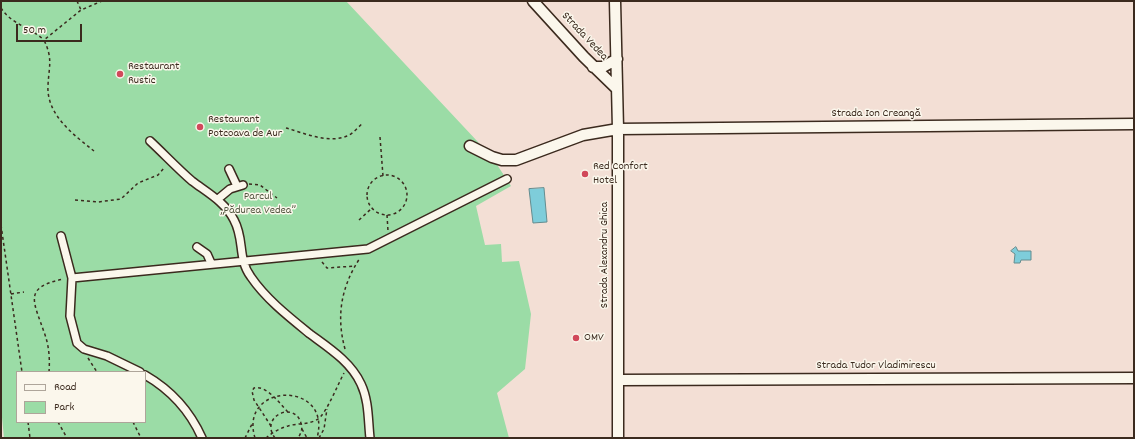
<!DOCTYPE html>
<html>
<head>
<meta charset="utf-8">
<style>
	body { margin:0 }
	#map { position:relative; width:1135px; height:439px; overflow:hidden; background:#f3dfd5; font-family:Dekko,sans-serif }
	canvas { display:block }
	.frame { position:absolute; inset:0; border:2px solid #3b2a1e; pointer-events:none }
	.legend { position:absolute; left:16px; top:371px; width:130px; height:52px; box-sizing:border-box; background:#fbf7ec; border:1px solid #aea59a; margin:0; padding:5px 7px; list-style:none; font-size:12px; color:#3b2a1e }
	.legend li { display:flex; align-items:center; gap:8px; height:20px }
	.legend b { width:20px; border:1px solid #aea59a }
	.scale { position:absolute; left:16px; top:24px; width:66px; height:18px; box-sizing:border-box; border:2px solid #3b2a1e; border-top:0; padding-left:5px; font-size:12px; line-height:14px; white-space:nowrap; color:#3b2a1e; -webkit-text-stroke:3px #fbf7ec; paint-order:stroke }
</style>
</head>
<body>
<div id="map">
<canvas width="1135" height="439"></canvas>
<div class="frame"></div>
<ul class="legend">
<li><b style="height:5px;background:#fbf7ec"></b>Road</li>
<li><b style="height:11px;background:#9bdca6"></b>Park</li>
</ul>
<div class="scale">50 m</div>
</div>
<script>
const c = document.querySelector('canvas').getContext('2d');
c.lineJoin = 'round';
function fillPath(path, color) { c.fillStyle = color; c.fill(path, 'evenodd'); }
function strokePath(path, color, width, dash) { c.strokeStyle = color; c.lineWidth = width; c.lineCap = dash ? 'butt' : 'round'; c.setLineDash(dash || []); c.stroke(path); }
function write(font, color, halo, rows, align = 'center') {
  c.font = font + ' Dekko,sans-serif'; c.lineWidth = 3; c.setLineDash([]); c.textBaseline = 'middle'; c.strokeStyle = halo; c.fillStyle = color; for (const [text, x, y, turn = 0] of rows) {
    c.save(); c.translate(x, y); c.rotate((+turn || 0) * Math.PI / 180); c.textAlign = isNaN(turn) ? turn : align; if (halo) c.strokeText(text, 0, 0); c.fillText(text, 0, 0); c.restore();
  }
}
const green = new Path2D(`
	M1 1H346L492 157 511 186 476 206 485 245 501 244 502 262 519 261 531 314 525 369 497 393 509 438H4L1 407ZM17 372H145V422H17Z`);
const water = new Path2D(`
	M544 188 547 222 533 223 529 189Z
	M1016 247 1018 251H1031V260H1021L1020 263H1014L1015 254 1011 251Z`);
const path = new Path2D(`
	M77 1 81 10
	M1 8C11 24 31 28 44 40
	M286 128C304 133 328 144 347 136 353 134 358 127 363 123
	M380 137 383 176
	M94 151C74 135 46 115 48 85 49 66 53 59 44 40L81 10 102 1
	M367 195a20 20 0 1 1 40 0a20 20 0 1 1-40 0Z
	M249 184 260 185 277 198
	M75 200 98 202 121 199 138 183 158 175 165 167
	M387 215 388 231
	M359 220 372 208
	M1 225 22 372
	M322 262 327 268 355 266
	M11 294 24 292
	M345 349C336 316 341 287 360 258
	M88 358 97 372
	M49 372C50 358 49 345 44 332 34 302 22 287 64 279
	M28 422 30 438
	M58 422 67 438
	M133 422 141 438
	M271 426 254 400 252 391 254 388C267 385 280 404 288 412
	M302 429 307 438
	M245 438 253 422
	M255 438C238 382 333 380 317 438
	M266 438C272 433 280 428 288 426 297 423 309 425 318 419 326 414 338 384 344 373
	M275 438C259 417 294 400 301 423 303 429 301 433 298 438
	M319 438 324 429 327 409`);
const pedestrian = new Path2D(`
	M150 141C164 154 178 169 192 181 208 193 225 202 234 220 245 240 237 258 251 277 266 299 289 317 310 334 329 348 351 362 361 384 369 401 368 420 370 438
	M229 169 237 186
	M218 199 230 189 243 185
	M61 236 72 278 70 316 77 343 84 349 107 356 140 372
	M197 247 207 254 211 263
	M72 278 368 249 507 179
	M145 375C171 390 190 411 202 438`);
const minor = new Path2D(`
	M533 1 584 57 617 89
	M615 1 618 129V438
	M593 67H603L617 59
	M470 146 492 157 502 160H516L583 135 618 129 1134 124
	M618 380 1134 378`);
const markers = [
	[120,74,4,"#d1495b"],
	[200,127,4,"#d1495b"],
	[585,174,4,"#d1495b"],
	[576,338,4,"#d1495b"]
];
const streetNames = [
	["Strada Vedea",584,37,47],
	["Strada Ion Creangă",876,114],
	["Strada Alexandru Ghica",605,255,-90],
	["Strada Tudor Vladimirescu",876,366]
];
const poiNames = [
	["Restaurant",128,67],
	["Rustic",128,81],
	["Restaurant",208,120],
	["Potcoava de Aur",208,134],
	["Red Confort",593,167],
	["Hotel",593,181],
	["OMV",584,338]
];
const parkNames = [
	["Parcul",258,197],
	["„Pădurea Vedea”",258,211]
];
fillPath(green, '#9bdca6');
fillPath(water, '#7ecdda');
strokePath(water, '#638c8f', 1);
strokePath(pedestrian, '#3b2a1e', 10);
strokePath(minor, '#3b2a1e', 13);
strokePath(path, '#3b2a1e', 1.5, [3, 3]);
strokePath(pedestrian, '#fbf7ec', 7);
strokePath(minor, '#fbf7ec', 10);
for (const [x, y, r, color] of markers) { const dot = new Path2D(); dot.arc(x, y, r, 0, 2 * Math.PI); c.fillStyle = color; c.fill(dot); strokePath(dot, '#fbf7ec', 1.5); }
write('12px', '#3b2a1e', '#fbf7ec', streetNames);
write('12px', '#3b2a1e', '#fbf7ec', poiNames, 'left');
write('12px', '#535640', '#fbf7ec', parkNames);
</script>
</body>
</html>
